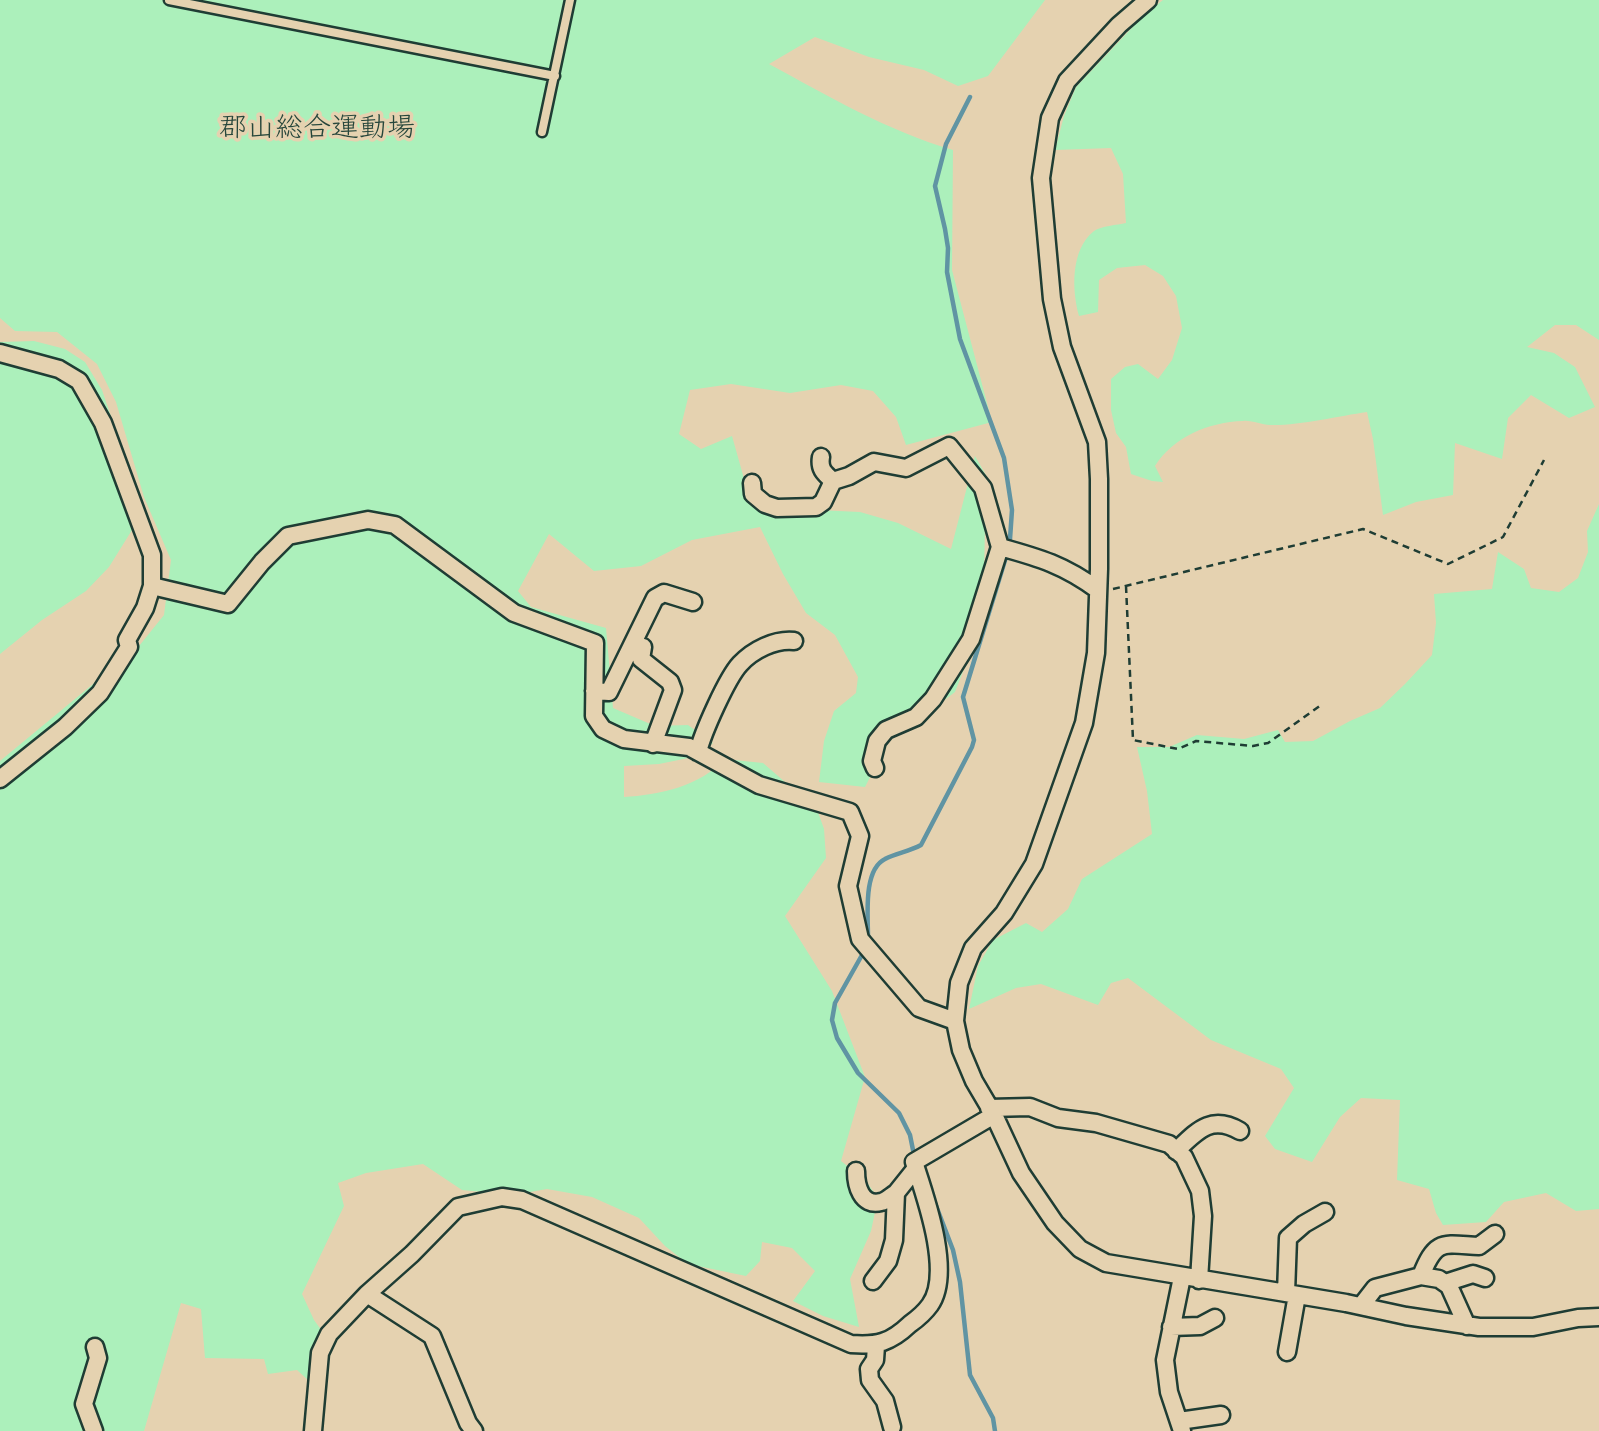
<!DOCTYPE html>
<html>
<head>
<meta charset="utf-8">
<style>
	body { margin:0 }
	canvas { display:block; background:#e5d2b0 }
</style>
</head>
<body>
<canvas width="1599" height="1431"></canvas>
<script>
const c = document.querySelector('canvas').getContext('2d');
c.lineJoin = 'round';
function fillPath(path, color) { c.fillStyle = color; c.fill(path, 'evenodd'); }
function strokePath(path, color, width, dash) { c.strokeStyle = color; c.lineWidth = width; c.lineCap = dash ? 'butt' : 'round'; c.setLineDash(dash || []); c.stroke(path); }
function write(font, color, halo, rows, align = 'center') {
  c.font = font + ' Caveat,"Klee One",sans-serif'; c.lineWidth = 7; c.setLineDash([]); c.textBaseline = 'middle'; c.strokeStyle = halo; c.fillStyle = color; for (const [text, x, y, turn = 0] of rows) {
    c.save(); c.translate(x, y); c.rotate((+turn || 0) * Math.PI / 180); c.textAlign = isNaN(turn) ? turn : align; if (halo) c.strokeText(text, 0, 0); c.fillText(text, 0, 0); c.restore();
  }
}
const green = new Path2D(`
	M0 0H1045L988 76 958 86 924 70 869 57 815 37 769 64C828 96 888 131 953 150L952 270 992 422 906 445 896 417 873 391 841 385 790 393 731 384 690 390 679 434 701 449 732 436 752 507 860 512 898 523 951 549 975 456 991 484 985 523 984 578 973 646 955 692 917 721 892 735 865 787 819 782 824 741 834 711 856 693 858 677 835 635 806 613 783 574 760 527 692 540 641 566 594 571 549 534 518 591 531 607 606 628 613 708 655 726 688 725 713 743 698 756 659 764 624 766V797C658 795 702 786 724 759L763 763 785 782 814 801 824 829 826 858 785 916 832 991 865 1077 841 1161 866 1181 878 1198 871 1231 850 1279 859 1327 823 1316 793 1301 815 1271 792 1248 762 1242 760 1261 746 1276 688 1264 665 1246 639 1218 592 1197 547 1189 513 1195 462 1190 423 1164 366 1173 338 1183 344 1206 302 1294 314 1320 330 1342 325 1379 310 1405 309 1381 297 1370 268 1374 264 1359 205 1358 201 1309 181 1303 144 1431H0V761L139 646 164 615 171 560 144 497 116 402 97 364 57 332 15 331 0 318Z
	M1163 0H1599V340L1576 325H1555L1527 347 1554 353 1575 367 1595 407 1569 418 1531 395 1508 418 1502 459 1455 443 1453 495 1416 502 1383 515 1373 439 1367 412C1339 416 1297 426 1270 425 1261 425 1252 420 1243 421 1209 422 1173 437 1155 466L1163 482 1152 481 1131 474 1126 447 1116 433 1111 410V379L1125 367 1138 364 1158 379 1172 360 1182 328 1176 296 1163 276 1145 265 1117 268 1099 280 1098 312 1079 316C1072 291 1070 250 1094 231 1101 226 1117 225 1126 223L1123 174 1111 148 1055 150 1064 116 1076 87 1144 15Z
	M34 341 65 349 85 362 102 390 148 526 132 530 109 567 86 591 42 620 0 654V342Z
	M1599 504V1209L1576 1211 1546 1193 1504 1202 1486 1222 1443 1225 1436 1213 1429 1189 1397 1180 1400 1100 1361 1098 1340 1117 1312 1162 1275 1149 1265 1136 1294 1088 1281 1069 1211 1040 1128 978 1111 983 1098 1005 1041 984 1016 988 969 1009 978 966 993 940 1026 923 1042 932 1068 909 1082 879 1152 834 1147 791 1137 747H1169L1197 735 1244 739 1278 730 1285 742 1313 741 1350 721 1380 708 1405 684 1432 655 1436 623 1434 594 1492 589 1498 552 1524 569 1531 588 1559 592 1578 578 1588 552 1587 531Z`);
const stream = new Path2D(`
	M970 97 946 144 935 186 945 229 948 248 947 272 960 339 1004 458 1012 510 1010 539
	M868 937C868 915 863 870 885 859 896 853 908 852 921 845L972 747 974 740 963 697 1006 557
	M862 955 835 1003 832 1020 837 1038 858 1073 899 1113 910 1135 913 1150
	M935 1203 953 1250 960 1282 970 1375 993 1418 995 1431`);
const path = new Path2D(`
	M1126 586 1133 740 1178 749 1196 741 1253 746 1268 743 1321 705
	M1113 589 1363 529 1448 564 1503 537 1544 460`);
const service = new Path2D(`
	M169 0 555 76
	M542 132 570 0`);
const minor = new Path2D(`
	M1148 0 1119 25 1067 81 1050 118 1041 178 1052 299 1062 347 1097 442 1099 479V569L1096 653 1084 723 1034 864 1004 913 973 948 959 983 955 1021 961 1050 974 1081 994 1115 1021 1173 1055 1223 1080 1249 1106 1263 1346 1303 1406 1316 1479 1327H1533L1578 1318 1599 1317
	M0 353 59 369 79 381 103 423 152 555V586L145 608 127 640 129 647 100 693 65 727 0 779
	M821 457C819 469 824 473 833 481
	M752 483 753 494 765 504 777 508 816 507 823 502 833 481 849 476 874 462 906 468 949 446 983 488 1000 547C1040 558 1064 565 1098 590
	M152 586 228 604 262 562 288 536 368 520 395 525 514 613 595 643 594 716 603 729 624 739 689 747 759 785 850 812 860 836 848 886 860 939 919 1008 955 1021
	M643 647 641 659 670 682 673 690 653 744
	M594 691 609 692 655 598 664 593 693 602
	M698 752C703 732 727 678 740 664 753 650 775 639 794 641
	M875 768 872 761 877 741 886 730 916 717 933 699 971 639 1000 547
	M989 1108 1030 1107 1058 1118 1096 1123 1169 1144 1184 1157 1200 1191 1203 1216 1199 1280
	M1176 1151C1197 1131 1211 1114 1240 1131
	M856 1171C856 1185 861 1207 881 1202 886 1201 891 1196 896 1193
	M1421 1276C1436 1238 1443 1244 1479 1246L1495 1234
	M1182 1277 1165 1360 1169 1392 1182 1431
	M873 1281 888 1261 894 1240 896 1193 916 1168
	M1445 1283 1473 1274 1485 1278
	M1286 1293 1288 1238 1304 1224 1325 1212
	M367 1294 432 1336 468 1423 474 1431
	M1361 1306 1375 1288 1421 1276 1439 1279 1449 1286 1467 1326
	M1171 1327 1200 1326 1215 1318
	M876 1346 875 1360 869 1369 870 1380 885 1401 892 1427
	M1287 1352 1297 1295
	M1179 1421 1221 1415
	M94 1431 84 1404 98 1358 95 1347
	M313 1431 320 1353 329 1334 367 1294 412 1254 458 1207 502 1197 522 1200 851 1344C877 1346 890 1343 910 1324 917 1319 925 1312 930 1305 953 1273 925 1196 914 1162L994 1115`);
const parkNames = [
	["郡山総合運動場",317,129]
];
fillPath(green, '#acf0bb');
strokePath(stream, '#6094a3', 4.5);
strokePath(service, '#1f3d34', 13);
strokePath(minor, '#1f3d34', 21);
strokePath(path, '#1f3d34', 2.5, [7, 5]);
strokePath(service, '#e5d2b0', 8);
strokePath(minor, '#e5d2b0', 16);
write('28px', '#26463b', '#e5d2b0', parkNames);
</script>
</body>
</html>
